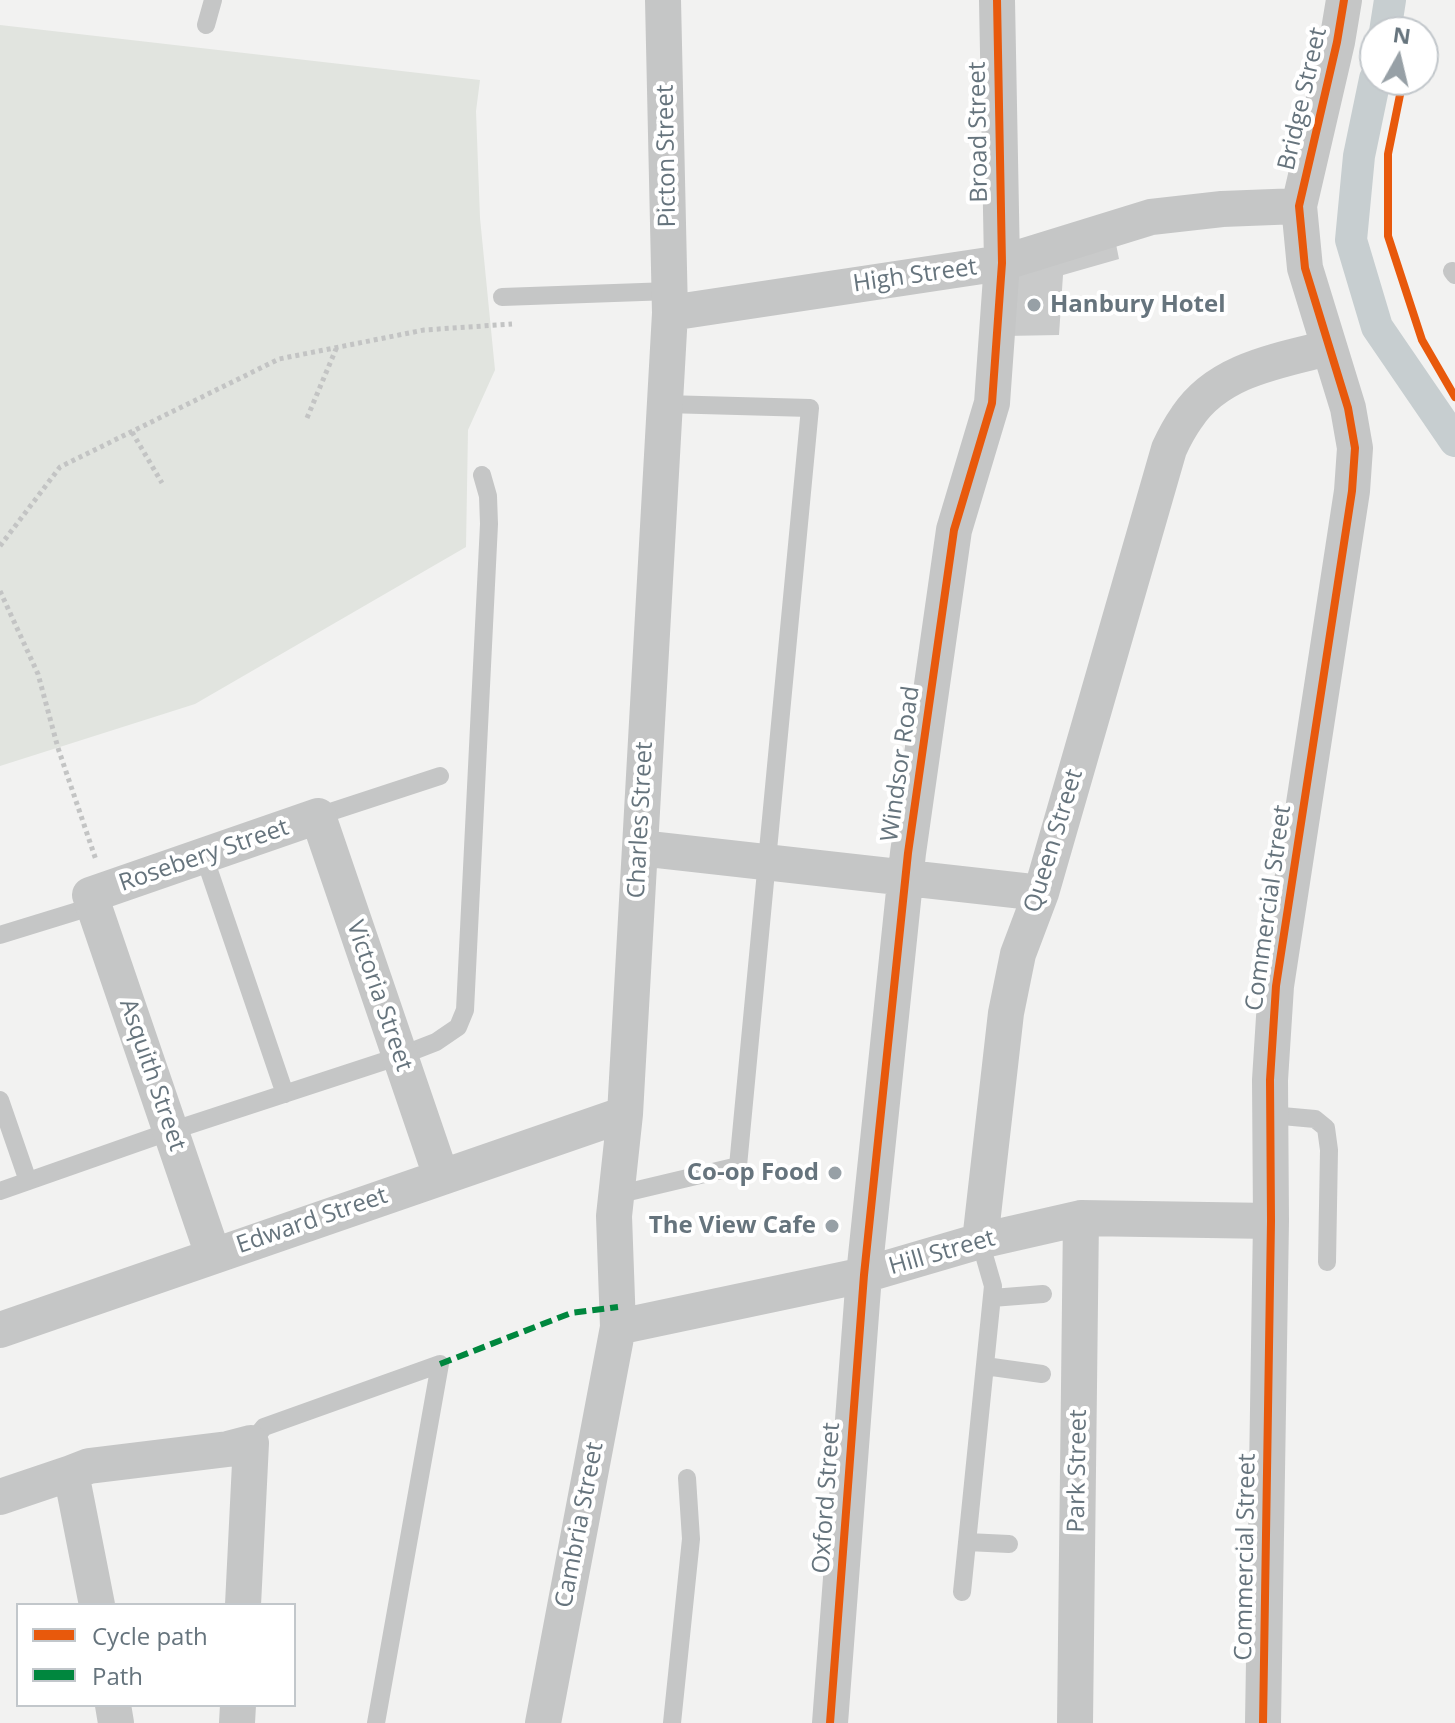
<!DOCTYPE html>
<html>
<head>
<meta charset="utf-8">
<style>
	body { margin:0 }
	#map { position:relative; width:1455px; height:1723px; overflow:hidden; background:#f2f2f1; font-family:"Open Sans",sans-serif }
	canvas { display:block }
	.legend { position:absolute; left:16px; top:1603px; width:280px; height:104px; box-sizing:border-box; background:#fff; border:2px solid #c2c7cb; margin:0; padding:10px 14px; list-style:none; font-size:24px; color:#66747d }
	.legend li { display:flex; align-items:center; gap:16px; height:40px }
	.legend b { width:40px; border:2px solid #c2c7cb }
	.north { position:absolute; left:1359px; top:16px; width:80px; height:80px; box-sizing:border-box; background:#fff; border:2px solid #c2c7cb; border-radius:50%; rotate:8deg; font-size:22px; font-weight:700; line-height:32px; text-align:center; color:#66747d }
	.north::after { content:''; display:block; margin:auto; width:28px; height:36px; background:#97a0a6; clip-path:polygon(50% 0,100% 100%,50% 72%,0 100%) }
</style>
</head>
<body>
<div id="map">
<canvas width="1455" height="1723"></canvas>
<ul class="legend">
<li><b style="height:10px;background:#e8590c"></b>Cycle path</li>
<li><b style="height:10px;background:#00873e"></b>Path</li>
</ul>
<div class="north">N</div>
</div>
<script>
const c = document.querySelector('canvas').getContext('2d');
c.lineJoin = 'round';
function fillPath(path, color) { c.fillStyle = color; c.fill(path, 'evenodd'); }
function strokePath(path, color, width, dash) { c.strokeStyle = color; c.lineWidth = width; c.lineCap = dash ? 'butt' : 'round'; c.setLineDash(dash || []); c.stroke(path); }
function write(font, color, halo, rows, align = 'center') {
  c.font = font + ' "Open Sans",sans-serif'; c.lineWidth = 8; c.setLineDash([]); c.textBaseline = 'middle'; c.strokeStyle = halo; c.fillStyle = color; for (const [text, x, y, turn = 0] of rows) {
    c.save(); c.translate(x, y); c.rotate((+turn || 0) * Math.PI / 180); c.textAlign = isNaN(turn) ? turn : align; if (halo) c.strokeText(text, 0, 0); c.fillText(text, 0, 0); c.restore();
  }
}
const green = new Path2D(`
	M0 25 480 80 476 111 480 218 495 370 468 430 466 547 195 704 0 766Z`);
const canal = new Path2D(`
	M1385 32 1390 0
	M1375 79 1359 156 1351 240 1377 327 1455 441`);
const building = new Path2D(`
	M1116 244 1119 259 1063 275 1059 335 1005 336 1021 264Z`);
const path = new Path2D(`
	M307 418 336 349
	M132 432 162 483
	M0 546 60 467 279 359 424 330 512 324
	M0 591 38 674 58 748 96 860`);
const lane = new Path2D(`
	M206 25 213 0
	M1452 271 1455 275
	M502 297 670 291
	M318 816 440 776
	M204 856 285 1094
	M0 935 94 906
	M0 1100 28 1181
	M1271 1115 1315 1119 1326 1128 1329 1150 1327 1262
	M0 1191 171 1131 400 1056 436 1042 458 1027 465 1010 489 524 488 496 482 475
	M616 1195 738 1166 810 408 665 404
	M992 1298 1043 1294
	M985 1366 1042 1374
	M251 1443 264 1427 440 1364 376 1723
	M967 1542 1009 1544
	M962 1592 993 1286 980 1241
	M672 1723 691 1539 687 1478`);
const street = new Path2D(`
	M670 313 1002 263 1151 217 1222 209 1299 206
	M640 848 1041 893
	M980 1241 1006 1013 1018 954 1041 893 1169 449C1174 438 1180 427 1187 417 1218 370 1277 361 1328 348
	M213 1255 90 895 318 816 441 1176
	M618 1327 864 1275 980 1241 1081 1218 1271 1221
	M0 1330 625 1114
	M71 1473 89 1466 228 1449 251 1443 243 1605
	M0 1497 71 1473 97 1605
	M113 1705 116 1723
	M237 1723 238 1705
	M543 1723 618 1327 614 1216 625 1114 670 313 663 0
	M830 1723 864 1275 908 853 954 530 992 403 1002 263 997 0
	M1075 1723 1081 1218
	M1263 1723 1271 1221 1270 1080 1276 986 1352 491 1355 448 1348 408 1305 268 1299 206 1337 42 1344 0`);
const quiet = new Path2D(`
	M440 1364 571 1313 618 1307`);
const cycleway = new Path2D(`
	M1403 80 1388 154V236L1422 340 1455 397
	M830 1723 864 1275 908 853 954 530 992 403 1002 263 997 0
	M1263 1723 1271 1221 1270 1080 1276 986 1352 491 1355 448 1348 408 1305 268 1299 206 1337 42 1344 0`);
const markers = [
	[1034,305,8,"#97a0a6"],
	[835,1173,8,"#97a0a6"],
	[832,1226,8,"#97a0a6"]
];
const streetNames = [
	["Bridge Street",1303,99,-77],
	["Broad Street",979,132,-91],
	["Picton Street",667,156,-91],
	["High Street",915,276,-8],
	["Windsor Road",901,764,-82],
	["Charles Street",641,820,-87],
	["Queen Street",1054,841,-73],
	["Rosebery Street",204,856,-19],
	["Commercial Street",1269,908,-82],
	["Victoria Street",379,996,71],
	["Asquith Street",152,1075,71],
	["Edward Street",312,1221,-19],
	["Hill Street",942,1253,-16],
	["Park Street",1078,1471,-89],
	["Oxford Street",827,1498,-86],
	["Cambria Street",580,1525,-79],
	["Commercial Street",1246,1557,-89]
];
const poiNames = [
	["Hanbury Hotel",1050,305,"left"],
	["Co-op Food",819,1173],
	["The View Cafe",816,1226]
];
fillPath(green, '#e1e4df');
strokePath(canal, '#c7ced0', 32);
fillPath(building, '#c9caca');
strokePath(path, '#c3c4c4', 5, [4, 4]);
strokePath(lane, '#c5c6c6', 18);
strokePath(street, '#c5c6c6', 36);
strokePath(quiet, '#00873e', 6, [12, 6]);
strokePath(cycleway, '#e8590c', 8);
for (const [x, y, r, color] of markers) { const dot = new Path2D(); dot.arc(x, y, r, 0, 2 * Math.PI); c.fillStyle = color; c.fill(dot); strokePath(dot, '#fff', 3); }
write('24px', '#66747d', '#fff', streetNames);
write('bold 24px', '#66747d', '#fff', poiNames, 'right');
</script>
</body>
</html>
